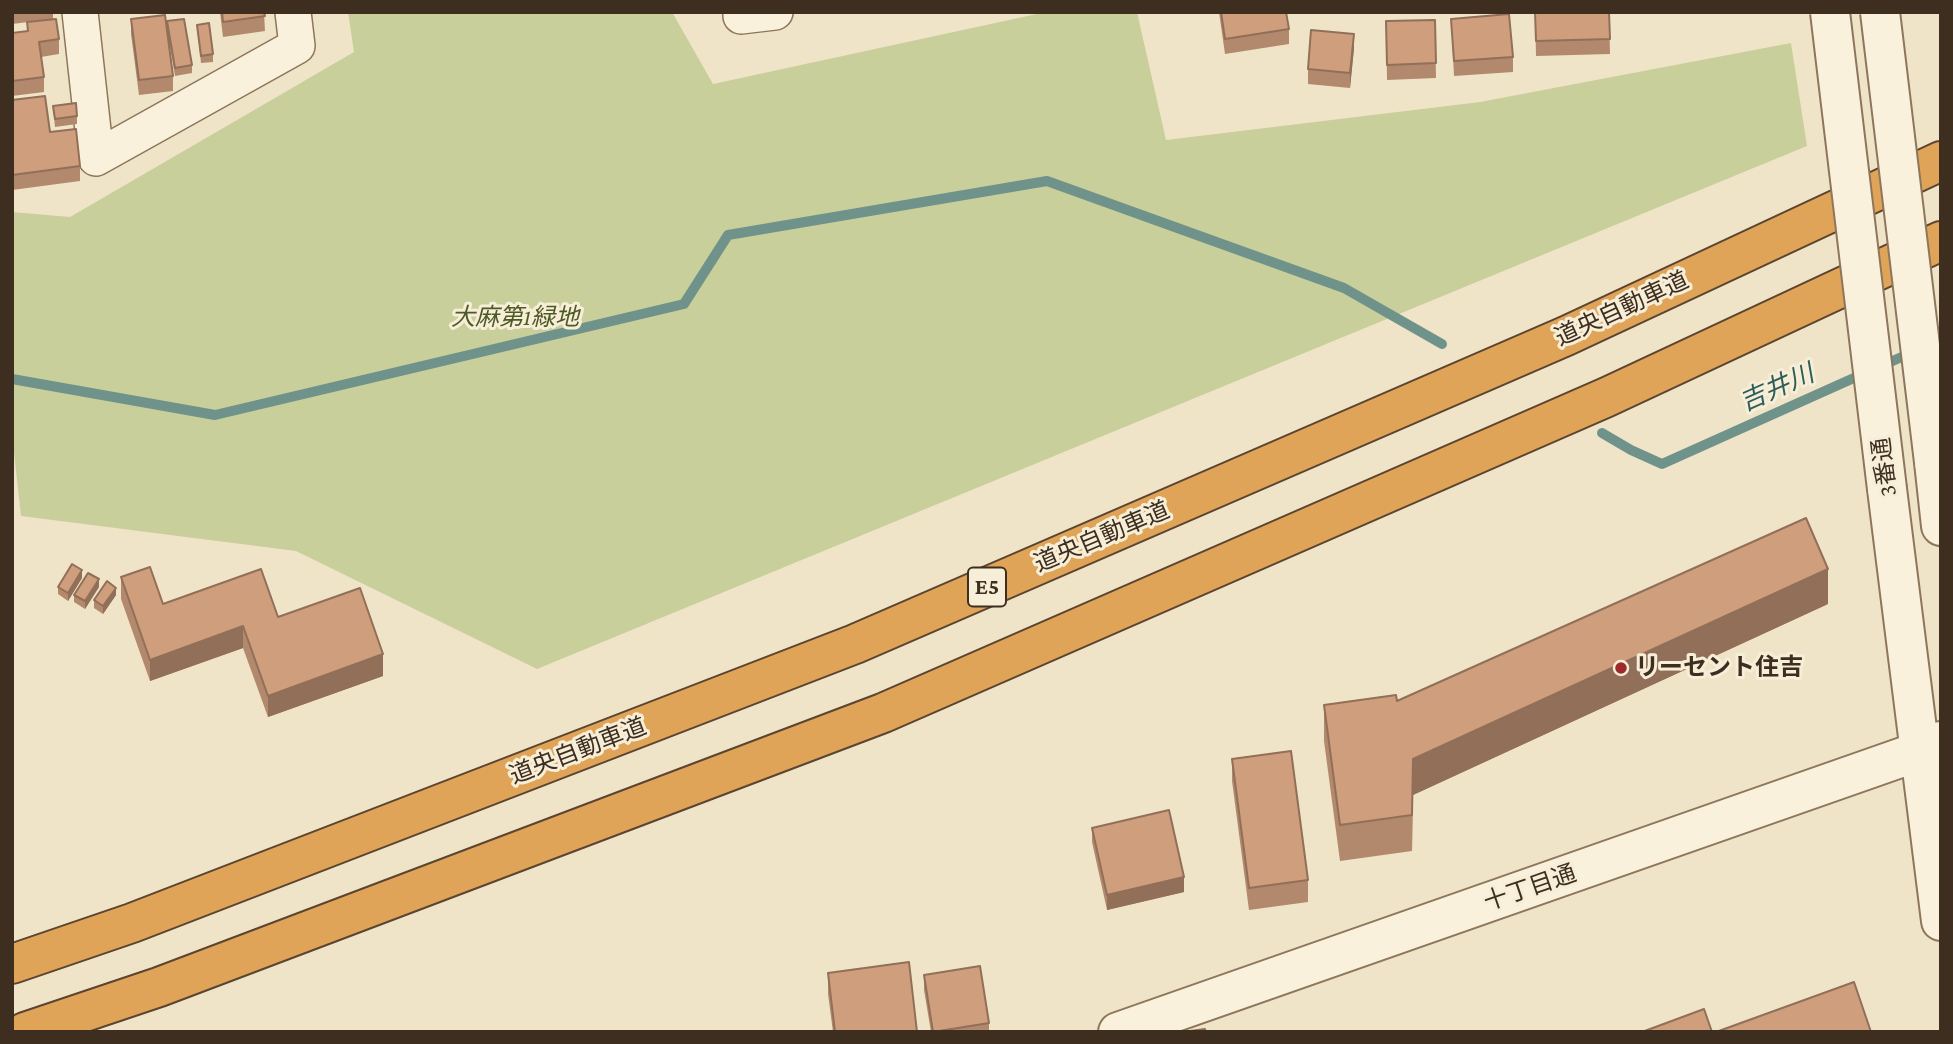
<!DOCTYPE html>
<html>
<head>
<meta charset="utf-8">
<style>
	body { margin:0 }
	#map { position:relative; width:1953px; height:1044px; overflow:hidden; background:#f0e4c8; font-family:"Crimson Pro",serif }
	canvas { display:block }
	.frame { position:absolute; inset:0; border:14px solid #3d2e20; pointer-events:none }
</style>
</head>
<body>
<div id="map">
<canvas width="1953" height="1044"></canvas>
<div class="frame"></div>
</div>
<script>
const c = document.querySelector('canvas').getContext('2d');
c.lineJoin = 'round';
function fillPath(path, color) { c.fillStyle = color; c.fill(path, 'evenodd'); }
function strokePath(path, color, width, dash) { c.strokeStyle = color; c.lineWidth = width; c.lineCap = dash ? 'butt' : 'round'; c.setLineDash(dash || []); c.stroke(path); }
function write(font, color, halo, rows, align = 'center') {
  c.font = font + ' "Crimson Pro","Noto Sans JP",serif'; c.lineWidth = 6; c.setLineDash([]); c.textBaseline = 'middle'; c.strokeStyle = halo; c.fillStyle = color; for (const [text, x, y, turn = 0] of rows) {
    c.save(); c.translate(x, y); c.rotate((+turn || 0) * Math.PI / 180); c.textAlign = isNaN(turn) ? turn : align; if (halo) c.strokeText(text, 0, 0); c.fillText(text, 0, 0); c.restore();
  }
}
const green = new Path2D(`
	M348 12H672L713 84 1046 12H1137L1166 140 1480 102 1791 43 1807 146 537 669 296 551 21 516 12 435V212L70 217 354 52Z`);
const stream = new Path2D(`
	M1879 367 1913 352
	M12 379 215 415 684 304 728 235 1047 181 1344 288 1442 344
	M1602 433 1631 450 1662 464 1865 373`);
const minor = new Path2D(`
	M80 12 96 158 297 46 293 12
	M741 12V16L775 12`);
const tertiary = new Path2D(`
	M1934 462 1941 526
	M1887 489 1941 921
	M1118 1032 1920 751 1941 741`);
const motorway = new Path2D(`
	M12 964 132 923 855 644 1566 336 1941 161
	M25 1032 159 987 883 713 1607 397 1941 241`);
const tertiaryBridge = new Path2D(`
	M1830 12 1887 489
	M1880 12 1934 462`);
const wall = new Path2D(`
	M12 12H53V19L12 24Z
	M220 12H264L265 31 223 37Z
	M1219 12H1286L1289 29V44L1225 54Z
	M1535 12H1609L1610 54 1536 56Z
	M131 19 173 76V91L139 95 131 34Z
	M1451 19 1513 57V72L1454 76Z
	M1435 20 1436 78 1387 80 1386 21Z
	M167 21 192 65V73L175 76 167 29Z
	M27 22 59 39V54L41 57 44 77V92L12 96V33L27 31Z
	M197 25 213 54V62L201 63Z
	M1354 48 1350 88 1308 84V69Z
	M12 100 50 132 80 166V181L12 190Z
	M53 106 77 116V124L55 127Z
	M121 577 163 604 278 617 383 676 268 717 243 648 150 681 121 599Z
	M82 578 68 601 58 594V587Z
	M99 587 85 609 74 602V595Z
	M116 595 103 614 94 608V600Z
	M1828 604 1413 795 1412 851 1340 861 1324 741V705L1397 701Z
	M1232 759 1308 880V902L1249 910 1232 781Z
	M1092 828 1184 892 1107 910 1092 842Z
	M828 973 917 1032H833L828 994Z
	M924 975 989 1023V1032H931L924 990Z`);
const shadedWall = new Path2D(`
	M1354 34V48L1350 88V73Z
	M1828 569V604L1413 795 1412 851 1413 759Z
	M82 570V578L68 601V593Z
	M99 579V587L85 609V601Z
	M116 588V595L103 614V606Z
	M243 626V648L150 681V660Z
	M383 654V676L268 717V696Z
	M1184 877V892L1107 910V895Z`);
const building = new Path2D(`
	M222 12H264L265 16 223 22Z
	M1221 12H1286L1289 29 1225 39Z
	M1535 12H1609L1610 39 1536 41Z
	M1509 14 1513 57 1454 61 1451 19Z
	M165 15 173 76 139 80 131 19Z
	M56 19 59 39 39 42 44 77 12 81V33L28 31 27 22Z
	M184 19 192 65 175 68 167 21Z
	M1435 20 1436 63 1387 65 1386 21Z
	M209 23 213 54 201 56 197 25Z
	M1311 30 1354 34 1350 73 1308 69Z
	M45 96 50 132 76 129 80 166 12 175V100Z
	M76 103 77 116 55 119 53 106Z
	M1806 518 1828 569 1413 759 1412 815 1340 825 1324 705 1396 695 1397 701Z
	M72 564 82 570 68 593 58 587Z
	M150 567 163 604 261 569 278 617 360 588 383 654 268 696 243 626 150 660 121 577Z
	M88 573 99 579 85 601 74 595Z
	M107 581 116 588 103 606 94 600Z
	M1291 751 1308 880 1249 888 1232 759Z
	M1169 810 1184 877 1107 895 1092 828Z
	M909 962 917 1032H835L828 973Z
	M980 966 989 1023 933 1032 924 975Z
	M1854 982 1871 1032H1716Z
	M1704 1009 1712 1032H1642Z
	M1205 1029 1206 1032H1183Z`);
const markers = [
	[1621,668,7,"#9e2a2b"]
];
const shields = [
	[987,587,38]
];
const shieldNames = [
	["E5",987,587]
];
const streetNames = [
	["道央自動車道",1622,309,-25],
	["3番通",1885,467,-97],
	["道央自動車道",1102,537,-23],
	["道央自動車道",578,751,-21],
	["十丁目通",1530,888,-19]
];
const parkNames = [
	["大麻第1緑地",515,318]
];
const poiNames = [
	["リーセント住吉",1635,668]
];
const waterNames = [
	["吉井川",1777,388,-24]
];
fillPath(green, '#c9cf9b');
strokePath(stream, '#6f938a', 10);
strokePath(minor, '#8d765c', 38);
strokePath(tertiary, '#8d765c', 42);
strokePath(motorway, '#5b4430', 42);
strokePath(minor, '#faf1dc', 35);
strokePath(tertiary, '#faf1dc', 38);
strokePath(motorway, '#e0a458', 38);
strokePath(tertiaryBridge, '#8d765c', 42, []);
strokePath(tertiaryBridge, '#faf1dc', 38);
fillPath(wall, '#b2896c');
fillPath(shadedWall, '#916f58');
fillPath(building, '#cf9f7d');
strokePath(building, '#916f58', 2);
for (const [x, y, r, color] of markers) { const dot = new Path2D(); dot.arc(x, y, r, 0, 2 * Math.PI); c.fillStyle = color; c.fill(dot); strokePath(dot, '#f7eed8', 2.5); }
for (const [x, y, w] of shields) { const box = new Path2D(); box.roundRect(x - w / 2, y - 19.5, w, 39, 5); c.fillStyle = '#f7eed8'; c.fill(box); strokePath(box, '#3d2e20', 2); }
write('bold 23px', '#3d2e20', null, shieldNames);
write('24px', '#3d2e20', '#f7eed8', streetNames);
write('italic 24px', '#4d5a26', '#f7eed8', parkNames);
write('bold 24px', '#3d2e20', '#f7eed8', poiNames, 'left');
write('italic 26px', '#2f5d5a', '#f7eed8', waterNames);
</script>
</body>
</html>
